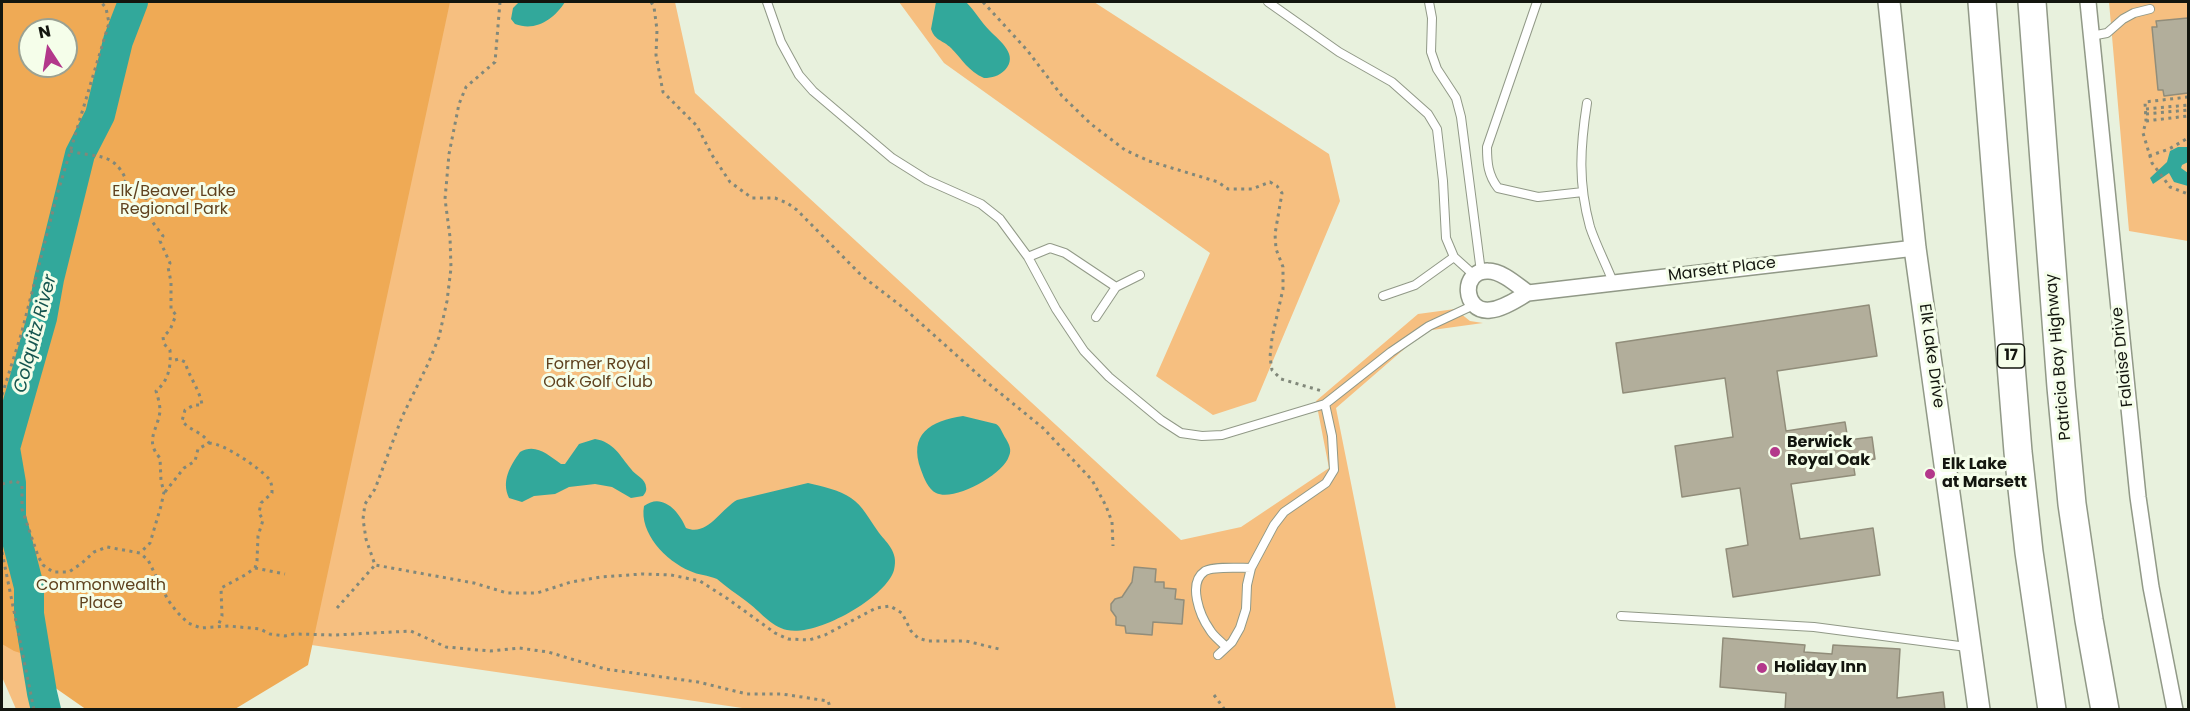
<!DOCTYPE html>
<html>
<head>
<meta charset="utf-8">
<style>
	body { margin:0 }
	#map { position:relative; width:2190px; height:711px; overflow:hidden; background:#e8f1dd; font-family:Poppins,sans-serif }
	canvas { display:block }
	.frame { position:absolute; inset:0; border:3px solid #13160f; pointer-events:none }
	.north { position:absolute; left:18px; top:18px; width:60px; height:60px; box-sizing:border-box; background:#f5feea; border:2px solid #9ba192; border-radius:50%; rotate:348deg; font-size:16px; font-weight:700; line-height:24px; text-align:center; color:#13160f }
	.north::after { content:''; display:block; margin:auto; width:21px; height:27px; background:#b3388b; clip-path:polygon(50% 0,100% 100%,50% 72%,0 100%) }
</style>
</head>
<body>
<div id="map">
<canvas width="2190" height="711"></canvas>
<div class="frame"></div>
<div class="north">N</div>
</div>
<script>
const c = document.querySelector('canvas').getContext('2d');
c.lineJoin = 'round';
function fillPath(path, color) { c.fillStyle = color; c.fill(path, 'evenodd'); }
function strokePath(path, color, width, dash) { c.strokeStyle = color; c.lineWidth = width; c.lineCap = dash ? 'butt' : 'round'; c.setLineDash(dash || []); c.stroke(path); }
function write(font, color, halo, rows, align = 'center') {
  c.font = font + ' Poppins,sans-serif'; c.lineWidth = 6; c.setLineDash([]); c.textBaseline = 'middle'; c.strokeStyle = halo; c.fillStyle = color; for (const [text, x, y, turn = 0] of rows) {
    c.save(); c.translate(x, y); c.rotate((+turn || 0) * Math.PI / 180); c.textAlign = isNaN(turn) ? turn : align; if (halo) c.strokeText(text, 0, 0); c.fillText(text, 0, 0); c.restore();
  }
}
const green = new Path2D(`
	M2 2H675L695 93 1181 540 1241 527 1329 468 1316 401 1418 314 1455 309 1470 321 1483 323 1425 331 1336 408 1396 709H749L45 606 54 687 53 709H16L2 677ZM30 30H66V66H30Z
	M899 2H1094L1329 154 1340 201 1256 401 1213 415 1156 376 1210 253 944 63Z
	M2109 2H2188V241L2129 231Z`);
const forest = new Path2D(`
	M2 2H450L308 665 235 709 87 710 54 687 36 658 14 651 2 644ZM30 30H66V66H30Z`);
const water = new Path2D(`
	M519 2H565C554 19 536 32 515 24L511 19 513 8Z
	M936 2H966C975 11 981 22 990 31 1000 41 1019 55 1005 70 999 76 992 78 984 78 968 71 963 60 951 48 943 40 935 41 931 29Z
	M2178 147H2188V162L2182 165 2181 168 2188 173V186L2174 182 2169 173 2153 184 2150 178 2167 162 2170 151Z
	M963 416 996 424C1001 427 1002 433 1006 439 1009 444 1012 450 1009 456 1003 475 954 502 936 493 928 489 924 478 921 470 908 434 930 421 963 416Z
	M595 439C614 442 620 456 631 469 635 475 646 479 646 487 647 491 645 493 643 496L631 498 612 487 595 484 569 487 555 494 534 496 522 502 509 498C501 481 510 466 520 452 536 443 548 455 561 464H565L579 444Z
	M808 483C821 486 840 490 851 498 863 506 869 519 877 530 886 543 899 551 894 570 886 598 816 637 787 630 770 626 760 611 746 601 737 594 726 587 717 579 708 575 698 575 690 571 666 561 639 533 644 506 662 492 679 511 686 528 707 537 721 509 737 500Z`);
const river = new Path2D(`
	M46 710 42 693 29 614V587L11 517V483L5 448 42 318 49 279 80 154 100 115 118 41 133 2`);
const building = new Path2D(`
	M2188 18V93L2164 96 2163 90H2158L2152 27H2157L2156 21Z
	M1869 305 1877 356 1777 371 1786 431 1845 422 1848 440 1872 437 1875 459 1853 462 1855 475 1791 484 1800 539 1873 528 1880 575 1733 597 1726 549 1748 545 1740 488 1682 497 1675 446 1733 437 1725 378 1623 393 1616 343Z
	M1134 567 1156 569 1155 582H1164V588L1176 589 1175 599 1184 600 1182 624 1153 622 1152 635 1126 633 1125 626 1116 625V617L1111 610V604L1115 599 1122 597 1132 582Z
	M1723 638 1805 645 1804 652 1832 654 1833 645 1900 649 1897 698 1943 692 1945 710H1785L1786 693 1720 687Z`);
const path = new Path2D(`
	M500 2 495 62 466 87 459 104 449 154 445 199 450 237 451 268 447 301 439 337 428 364 402 417 375 489 365 504 363 519 366 539 375 565 474 583 507 593H537L571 582 601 577 642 574 671 575 700 581 728 599 775 633 788 639 809 640 825 635 876 608 890 606 902 613 911 631 918 638 928 641H966L999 649
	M651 2 654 7 657 30 656 55 663 92 697 126 712 155 730 182 752 198H775L787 203 797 210 862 276 905 309 983 379 1043 428 1092 480 1106 506 1112 522 1113 546
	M983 2 1027 50 1062 96 1091 124 1125 150 1149 161 1218 182 1228 189H1252L1270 182 1277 186 1282 193 1275 234 1276 249 1283 267V289L1272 338 1270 357 1272 370 1281 379 1322 391
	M2188 97 2145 102 2146 121 2143 133 2152 163 2170 187 2188 194
	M2146 109 2188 105
	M2146 114 2188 110
	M2146 121 2188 116
	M70 151C94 158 114 151 126 180L121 188 124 194 133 197 141 196 147 199 152 207 148 216 163 236 160 241 170 263 168 267 171 282V309L176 315 170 330 163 337 164 344 170 350C171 367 169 380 156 391 158 397 160 405 160 411 158 430 144 440 160 458L161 481 164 492 161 506 150 543 140 553
	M2149 156 2169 149 2188 138
	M2 395 21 335 57 195 109 23 106 8 101 2
	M209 443C223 443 260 468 269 479 272 484 272 487 272 493L261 503 259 513 263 520 258 536 257 561 255 568 245 575 221 588 222 616 218 626
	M2 484 16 481 22 485V509L38 556 43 565 53 572H69L82 563 94 552 107 547 140 553 148 560 168 600 177 612 188 623 201 628 229 626 260 629 270 634 285 636 294 634 335 635 411 631 446 647 490 651 519 648 548 652 605 669 698 682 747 694H782L828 701 831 710
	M165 492 184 468 195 461 198 449 209 443C203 432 190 431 182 421L185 410 194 405H202C200 390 189 377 185 362L179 359 171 361
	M2 552 34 710
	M255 568 285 574
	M337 608 375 565
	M1214 695 1225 710`);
const lane = new Path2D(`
	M767 2 781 42 799 75 813 91 892 158 927 180 981 204 1000 219 1028 257 1056 309 1084 351 1109 377 1161 420 1181 433 1202 436 1222 435 1325 404 1391 352 1429 326 1474 305
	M1268 2 1339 52 1392 82 1428 114 1437 129 1443 181 1446 238 1454 257 1474 275
	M1429 2 1432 18 1431 52 1437 69 1456 98 1461 117 1481 272
	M1537 2 1487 147C1487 163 1488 175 1498 188L1538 197 1583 192
	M2091 36 2107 33 2123 19 2134 13 2150 9
	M1587 103C1580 148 1578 183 1590 227 1596 245 1606 264 1613 282
	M1028 257 1050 248 1065 253 1116 287 1140 275
	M1383 296 1415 285 1454 257
	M1096 317 1116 287
	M1621 616 1814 627 1967 647
	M1226 647C1221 641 1214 637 1210 630 1200 616 1187 583 1205 571 1214 566 1240 568 1251 568
	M1218 655 1232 642 1240 628 1246 609 1247 585 1251 568 1274 525 1284 512 1326 483 1334 470 1332 436 1325 404`);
const street = new Path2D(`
	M2088 2 2138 497 2151 587 2175 710
	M1528 293C1517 285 1502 271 1488 271 1460 270 1463 313 1490 310 1503 309 1517 299 1528 293L1915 248`);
const secondary = new Path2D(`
	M1889 2 1915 248 1979 710`);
const highway = new Path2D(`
	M1982 2 2018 452 2029 552 2052 710
	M2032 2 2061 387 2072 504 2089 620 2105 710`);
const markers = [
	[1775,452,6,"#b3388b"],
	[1930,474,6,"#b3388b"],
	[1762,668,6,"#b3388b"]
];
const shields = [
	[2011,356,27]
];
const shieldNames = [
	["17",2011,356]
];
const parkNames = [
	["Elk/Beaver Lake",174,192],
	["Regional Park",174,210],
	["Former Royal",598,365],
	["Oak Golf Club",598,383],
	["Commonwealth",101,586],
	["Place",101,604]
];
const streetNames = [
	["Marsett Place",1722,270,-7],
	["Elk Lake Drive",1931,356,82],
	["Patricia Bay Highway",2059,357,-95],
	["Falaise Drive",2123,357,-96]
];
const poiNames = [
	["Berwick",1787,443],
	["Royal Oak",1787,461],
	["Elk Lake",1942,465],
	["at Marsett",1942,483],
	["Holiday Inn",1774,668]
];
const waterNames = [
	["Colquitz River",36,334,-75]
];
fillPath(green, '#f6bf80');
fillPath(forest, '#efaa55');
fillPath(water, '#32a89b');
strokePath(river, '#32a89b', 30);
fillPath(building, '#b2ae9b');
strokePath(building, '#918d7a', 1.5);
strokePath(lane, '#919987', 10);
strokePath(street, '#919987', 18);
strokePath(secondary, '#919987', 24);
strokePath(highway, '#919987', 30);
strokePath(path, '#81887a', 3, [3, 4.5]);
strokePath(lane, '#fff', 8);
strokePath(street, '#fff', 15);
strokePath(secondary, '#fff', 21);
strokePath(highway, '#fff', 27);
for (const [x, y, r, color] of markers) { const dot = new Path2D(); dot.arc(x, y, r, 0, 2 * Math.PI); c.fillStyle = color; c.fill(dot); strokePath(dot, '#f5feea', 2); }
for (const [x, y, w] of shields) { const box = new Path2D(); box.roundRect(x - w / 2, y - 12, w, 24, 4.5); c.fillStyle = '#f5feea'; c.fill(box); strokePath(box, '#13160f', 1.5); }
write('bold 15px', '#13160f', null, shieldNames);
write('16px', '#5f421f', '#f5feea', parkNames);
write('16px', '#13160f', '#f5feea', streetNames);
write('bold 16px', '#13160f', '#f5feea', poiNames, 'left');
write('italic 18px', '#15554f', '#f5feea', waterNames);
</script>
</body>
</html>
